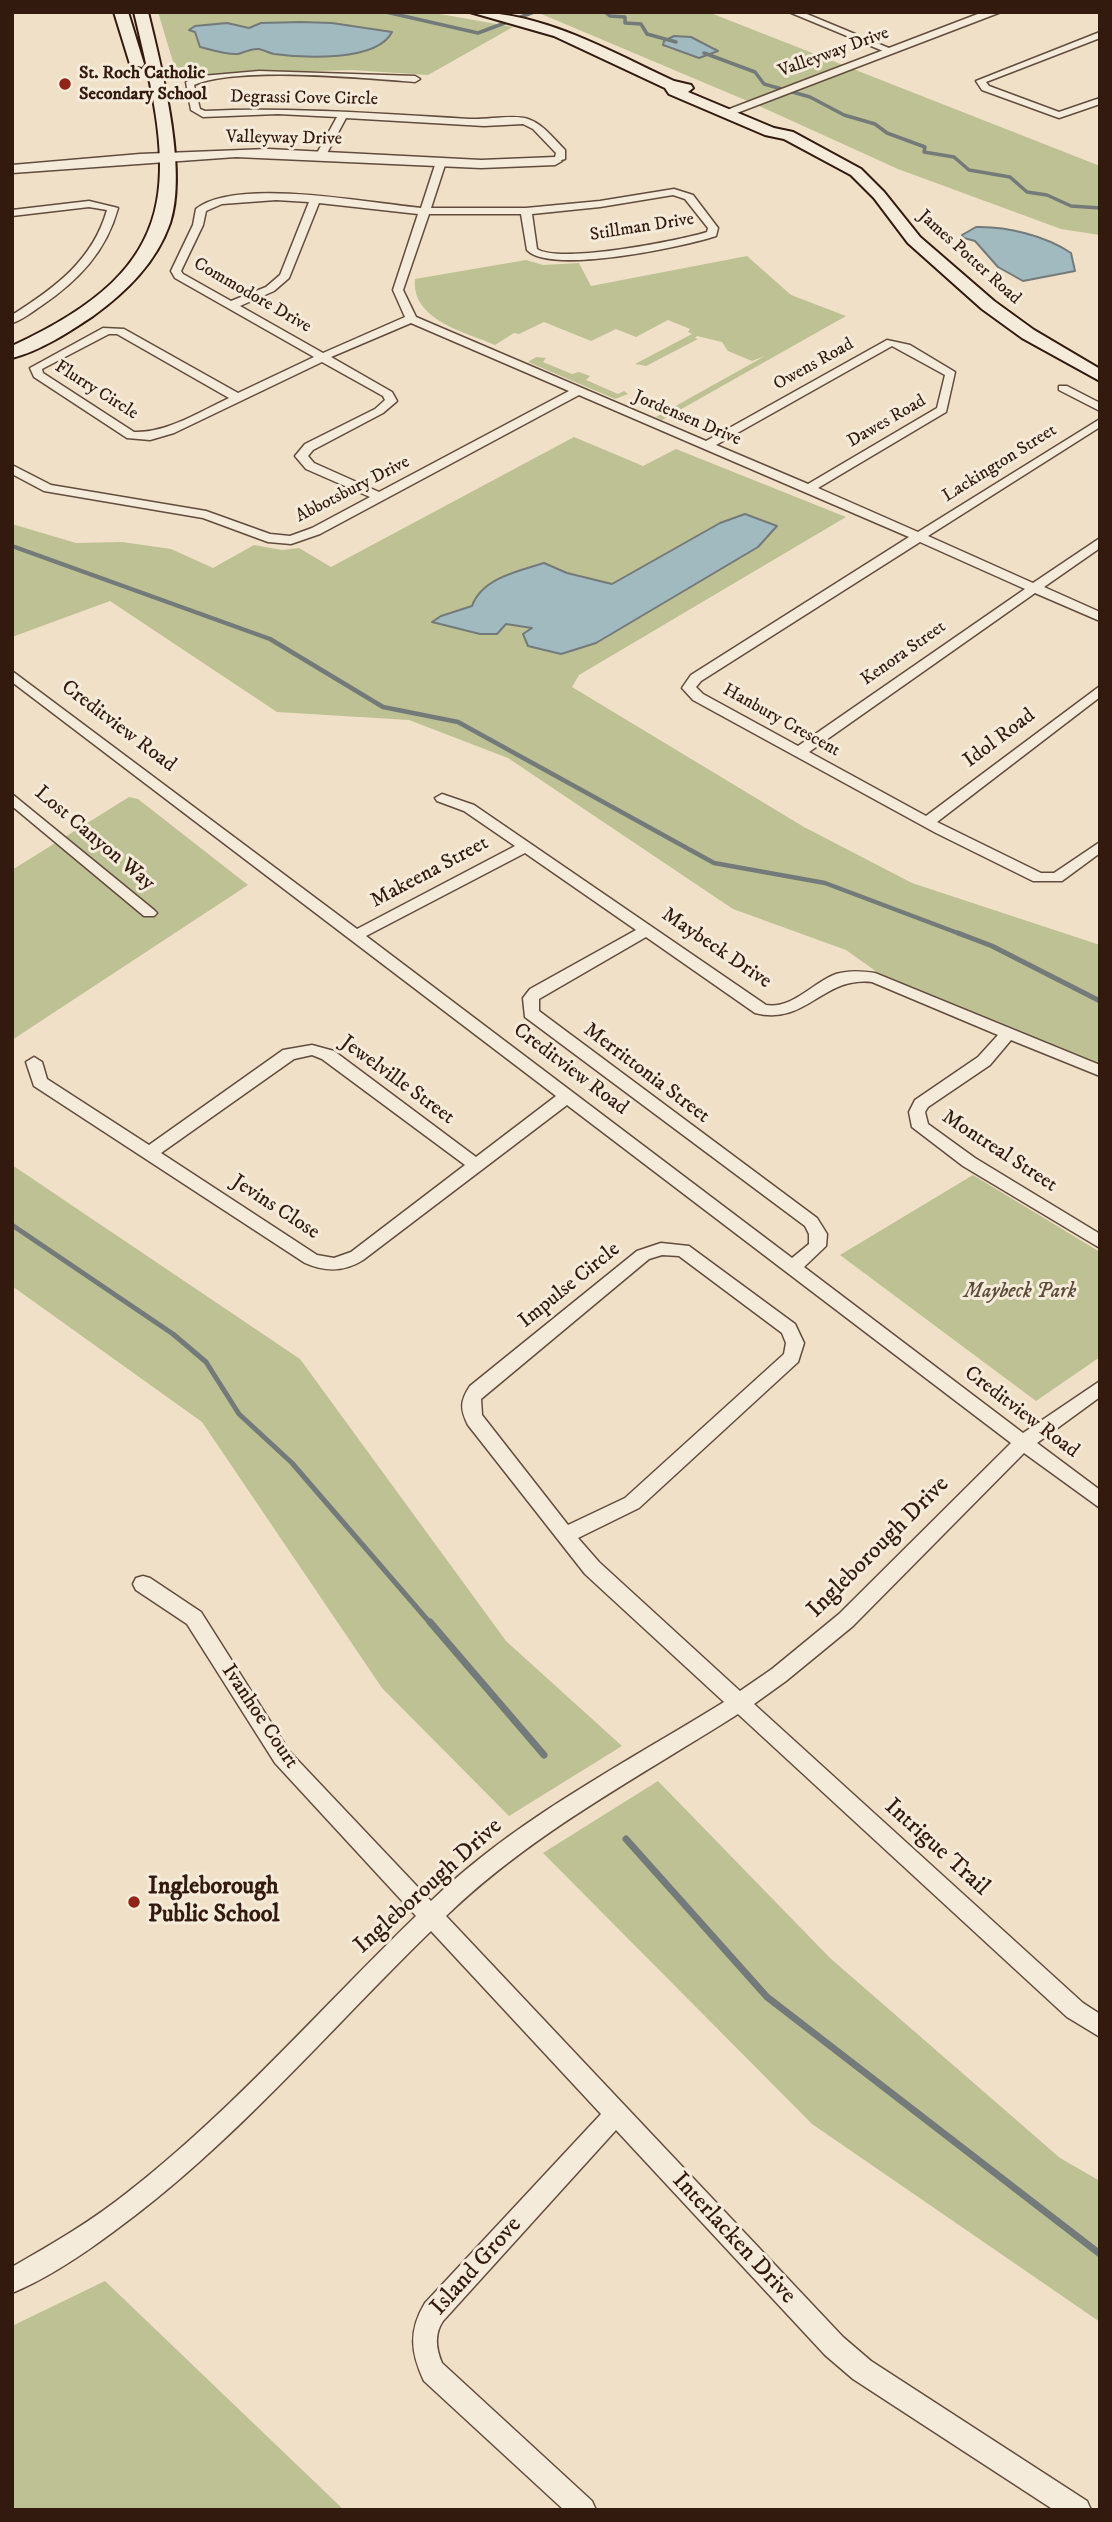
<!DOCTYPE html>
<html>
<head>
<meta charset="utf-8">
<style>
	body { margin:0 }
	#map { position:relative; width:1112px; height:2522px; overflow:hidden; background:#f0e0c7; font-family:"IM FELL DW Pica",serif }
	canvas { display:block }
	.frame { position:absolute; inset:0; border:14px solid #321a0f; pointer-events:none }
</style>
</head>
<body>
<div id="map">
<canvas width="1112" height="2522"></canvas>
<div class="frame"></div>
</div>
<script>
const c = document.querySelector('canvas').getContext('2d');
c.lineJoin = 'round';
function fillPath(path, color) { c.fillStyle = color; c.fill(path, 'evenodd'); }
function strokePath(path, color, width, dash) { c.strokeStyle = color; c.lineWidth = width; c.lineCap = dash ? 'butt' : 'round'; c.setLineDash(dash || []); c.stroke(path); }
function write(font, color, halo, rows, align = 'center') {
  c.font = font + ' "IM FELL DW Pica",serif'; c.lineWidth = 6; c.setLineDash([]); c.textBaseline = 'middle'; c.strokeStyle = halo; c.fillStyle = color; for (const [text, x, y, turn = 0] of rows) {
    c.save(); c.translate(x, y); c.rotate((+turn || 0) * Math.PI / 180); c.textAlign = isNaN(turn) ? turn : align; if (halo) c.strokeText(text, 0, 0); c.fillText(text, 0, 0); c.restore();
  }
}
const green = new Path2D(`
	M158 12H429L513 27 428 75 352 70 177 75Z
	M708 12 1100 166V235L1061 229 898 169 757 105 539 13ZM674 36H686L715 48 709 55 694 57 665 47 664 41Z
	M747 256 791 295 846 316 662 420 656 417 765 356 752 361 728 351 722 342 697 336 695 338 698 339 646 366 635 364 692 334 688 332 690 329 668 320 636 337 616 329 591 341 544 322 519 334 514 333 495 345C465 332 411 320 415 279L526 260 543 265 579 263 591 286Z
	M536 357 546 358 543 362 572 374 579 372 590 376 586 380 618 394 624 391 628 394 615 399 528 362Z
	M574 437 643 466 676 449 846 517 579 675 572 687 804 827 912 883 1100 945V1063L877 972 846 950 733 909 508 758 409 720 277 712 110 601 12 637V524L76 543 122 542 171 549 213 568 254 545 282 550 299 548 331 567Z
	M129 797 138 799 248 885 12 1040V870Z
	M12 1165 300 1359 506 1641 622 1746 509 1816 382 1688 202 1422 12 1286Z
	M973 1175 1100 1252V1357L1036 1401 840 1255Z
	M658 1781 830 1958 1060 2158 1100 2181V2322L812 2124 543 1853Z
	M105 2281 344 2510H12V2326Z`);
const water = new Path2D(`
	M301 22 332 23 392 32C377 62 303 58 274 54 269 53 264 50 259 49 252 48 245 52 238 54 226 55 212 50 200 47L195 32 189 30 195 26 227 23 249 28 261 23Z
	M674 36 691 37 718 51 699 58 663 45 664 41Z
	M976 227C1006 226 1046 236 1071 253L1075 271 1023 281 998 267 975 241 964 238 962 235Z
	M745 514 777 526 758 547 596 643 561 654 528 646 523 634 532 628 506 624 497 634H480L432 622 441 616 472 606C482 578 519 571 544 563L567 573 612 584 720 523Z`);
const streamFar3 = new Path2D(`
	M386 12 478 33 534 12
	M605 12 610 16 625 17V23L641 24 647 34 676 42
	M704 53 755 72 764 84 810 97 844 115 875 124 887 133 925 147 924 152 954 157 969 170 1010 177 1027 192 1047 195 1071 206 1100 208`);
const streamFar2 = new Path2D(`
	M12 546 270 639 383 707 458 722 714 863 825 883 963 935`);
const streamFar1 = new Path2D(`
	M958 933 992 946 1100 1001
	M12 1225 173 1334 206 1362 239 1414 292 1463 431 1624`);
const stream = new Path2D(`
	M430 1622 544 1755
	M626 1839 767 1997 1100 2254`);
const minor = new Path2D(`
	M789 12H802L896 51 888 53Z
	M1100 32V38L986 82 989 86 1059 112 1100 98V104L1059 118 982 90 976 81Z
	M259 71 415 76 420 79 415 82C364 78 238 66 194 85L200 109 205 111C295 107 380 114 470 119 486 120 515 114 528 119 543 124 554 139 565 150V159L551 163 550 161 555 157 556 153 533 129 523 124 484 126 346 118 326 155 321 158 316 155 337 117 278 114 203 117 191 110 186 82 202 76Z
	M440 162 445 165 431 208H526L600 201 674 189 693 195 718 228 716 236C683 247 550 275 527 250L521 214H429L403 290 416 317 706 441 887 340 910 345 955 372 946 412 818 488 918 532 1100 419V427L928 536 1033 583 1100 538V548L1044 587 1100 612V621L1035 593 809 752 926 816 1100 686V697L937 822 1041 873H1054L1100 842V853L1062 881H1033L936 833 693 700 682 688 691 675 909 537 579 395 320 534 291 544 268 542 203 518 44 491 12 474V465L51 485 206 511 270 534 290 536 312 528 370 497 306 469 295 456 305 444 375 409 385 400 383 396 322 362 174 433 150 440 127 438 34 377 30 368 103 328 124 329 238 393 314 357 175 278 171 271 193 225 196 209C236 177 369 203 421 208L435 165ZM673 195 685 199 708 228 707 232C678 241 560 264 537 249L532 214 600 207ZM276 200 309 202 280 275 266 287 231 301 183 274 181 271 203 225 206 211 222 204ZM319 203 418 214 393 290 405 317 323 353 240 306 274 291 289 278ZM411 323 569 391 379 492 314 463 308 456 313 450 383 413 397 401 392 392 331 357ZM109 334H117L229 398C199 412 167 433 134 432L43 373 42 369ZM892 346 945 375 937 408 808 484 716 445ZM920 542 1025 589 798 746 703 694 696 687 701 681Z
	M89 201 118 208C106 252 78 281 41 306 32 312 22 320 12 323V315C55 288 93 260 107 210L89 207 12 216V210Z
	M1059 386H1067L1100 403V411L1059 390Z
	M12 671 357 929 515 846 464 811 437 801 435 798 442 794 474 805 766 1005C793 1009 812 983 836 974 849 970 862 971 875 973L1100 1065V1076L1011 1040 990 1065 928 1107 925 1112 928 1124 975 1158 1100 1234V1248L963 1166 912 1127 909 1112 915 1100 978 1057 998 1035 872 982C822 976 807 1026 755 1013L646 937 539 999V1011L817 1218 827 1234 826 1246 804 1267 1023 1433 1100 1381V1397L1037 1443 1100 1490V1508L1024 1453 853 1626 786 1681 754 1704 1083 2003 1100 2014V2037L1067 2017 738 1714C637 1778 532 1833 446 1916L843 2337 871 2361 1087 2501 1091 2510H1054L853 2379 825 2355 616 2130 443 2321C434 2334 436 2349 442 2363L592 2501 596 2510H564L424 2381C411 2353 408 2331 425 2303L601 2114 431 1931C326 2033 232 2146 113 2232 82 2255 48 2278 12 2293V2267C52 2244 92 2221 128 2192 233 2110 321 2008 416 1916L275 1763 187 1624 136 1590 133 1584 136 1578 143 1576 150 1578 201 1612 289 1751 431 1901C517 1818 624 1764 724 1702L585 1574 468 1425C460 1409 460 1401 470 1386L637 1251 661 1243 689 1246 795 1324 804 1343 798 1362 639 1508 578 1538 599 1562 740 1691 772 1669 839 1614 1011 1443 567 1105 363 1260C344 1272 325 1272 305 1263L34 1086 26 1062 34 1057 42 1062 47 1079 149 1145 283 1050 312 1045 334 1051 476 1157 556 1096 12 682ZM525 853 636 930 530 989 523 998 525 1017 805 1226 809 1234V1244L792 1258 366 936ZM312 1055 322 1059 465 1165 351 1252 334 1258 317 1255 161 1153 294 1059ZM662 1255 679 1256 782 1333 786 1343 784 1354 625 1498 568 1525 482 1415 481 1399 649 1259Z
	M12 794 154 910 157 913 154 916H144L12 806Z`);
const tertiary = new Path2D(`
	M983 12H1001L729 116 719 113Z
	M268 149 481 160 555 157 562 161 555 165 481 168 236 157 12 173V165L140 154Z`);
const secondary = new Path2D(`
	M114 12H128L144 64 142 67 130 64Z
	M134 12H148C161 66 188 170 170 223 156 263 126 292 93 316 69 332 40 351 12 358V346C189 265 175 181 134 12Z
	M470 12C544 12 609 51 674 81L691 85 693 88 688 92 774 128 793 132 861 169 884 192 920 237 994 301 1034 330 1100 369V381L1022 338 982 309 908 243 874 198 851 175 784 139 765 135 669 94 665 88 554 36Z`);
const markers = [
	[65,84,7,"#8f2418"],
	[134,1902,7,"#8f2418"]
];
const farStreetnames = [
	["Valleyway Drive",834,53,-20],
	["Degrassi Cove Circle",304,99,1],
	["Valleyway Drive",284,139,1],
	["Stillman Drive",642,228,-9],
	["James Potter Road",969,258,42],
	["Commodore Drive",252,296,30],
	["Owens Road",814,365,-29],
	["Flurry Circle",96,391,32],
	["Jordensen Drive",687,419,23],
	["Dawes Road",887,422,-30],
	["Lackington Street",1000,464,-32],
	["Abbotsbury Drive",353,490,-27],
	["Kenora Street",904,654,-35],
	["Hanbury Crescent",781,721,29]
];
const farPoinames = [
	["St. Roch Catholic",79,74],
	["Secondary School",79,95]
];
const streetNames = [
	["Creditview Road",118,727,37],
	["Idol Road",1000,739,-37],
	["Lost Canyon Way",94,839,40],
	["Makeena Street",430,873,-28],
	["Maybeck Drive",716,949,34],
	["Creditview Road",570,1070,37],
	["Merrittonia Street",646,1074,37],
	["Jewelville Street",397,1081,36],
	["Montreal Street",999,1152,33],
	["Jevins Close",275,1208,33],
	["Impulse Circle",570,1286,-39],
	["Creditview Road",1021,1413,37],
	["Ivanhoe Court",259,1717,56]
];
const parkNames = [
	["Maybeck Park",1020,1293]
];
const nearStreetnames = [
	["Ingleborough Drive",879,1548,-45],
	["Intrigue Trail",936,1848,42],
	["Ingleborough Drive",429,1887,-42],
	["Interlacken Drive",733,2239,47],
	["Island Grove",477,2267,-48]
];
const nearPoinames = [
	["Ingleborough",148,1888],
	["Public School",148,1916]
];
fillPath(green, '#bdc193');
fillPath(water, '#a0bac0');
strokePath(water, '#747a79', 2);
strokePath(streamFar3, '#747a79', 3.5);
strokePath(streamFar2, '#747a79', 4.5);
strokePath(streamFar1, '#747a79', 5);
strokePath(stream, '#747a79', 7);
strokePath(minor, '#624c3d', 3);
strokePath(tertiary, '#624c3d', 3);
strokePath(secondary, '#321a0f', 4);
fillPath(minor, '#f5ebdb');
fillPath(tertiary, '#f5ebdb');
fillPath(secondary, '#f5ebdb');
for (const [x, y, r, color] of markers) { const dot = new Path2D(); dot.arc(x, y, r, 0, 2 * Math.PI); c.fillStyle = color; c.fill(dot); strokePath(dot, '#f5ebdb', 2.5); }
write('18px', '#321a0f', '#f5ebdb', farStreetnames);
write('bold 18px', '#321a0f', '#f5ebdb', farPoinames, 'left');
write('21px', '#321a0f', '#f5ebdb', streetNames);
write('italic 21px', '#5c4c37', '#f5ebdb', parkNames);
write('24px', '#321a0f', '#f5ebdb', nearStreetnames);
write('bold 24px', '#321a0f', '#f5ebdb', nearPoinames, 'left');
</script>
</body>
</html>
